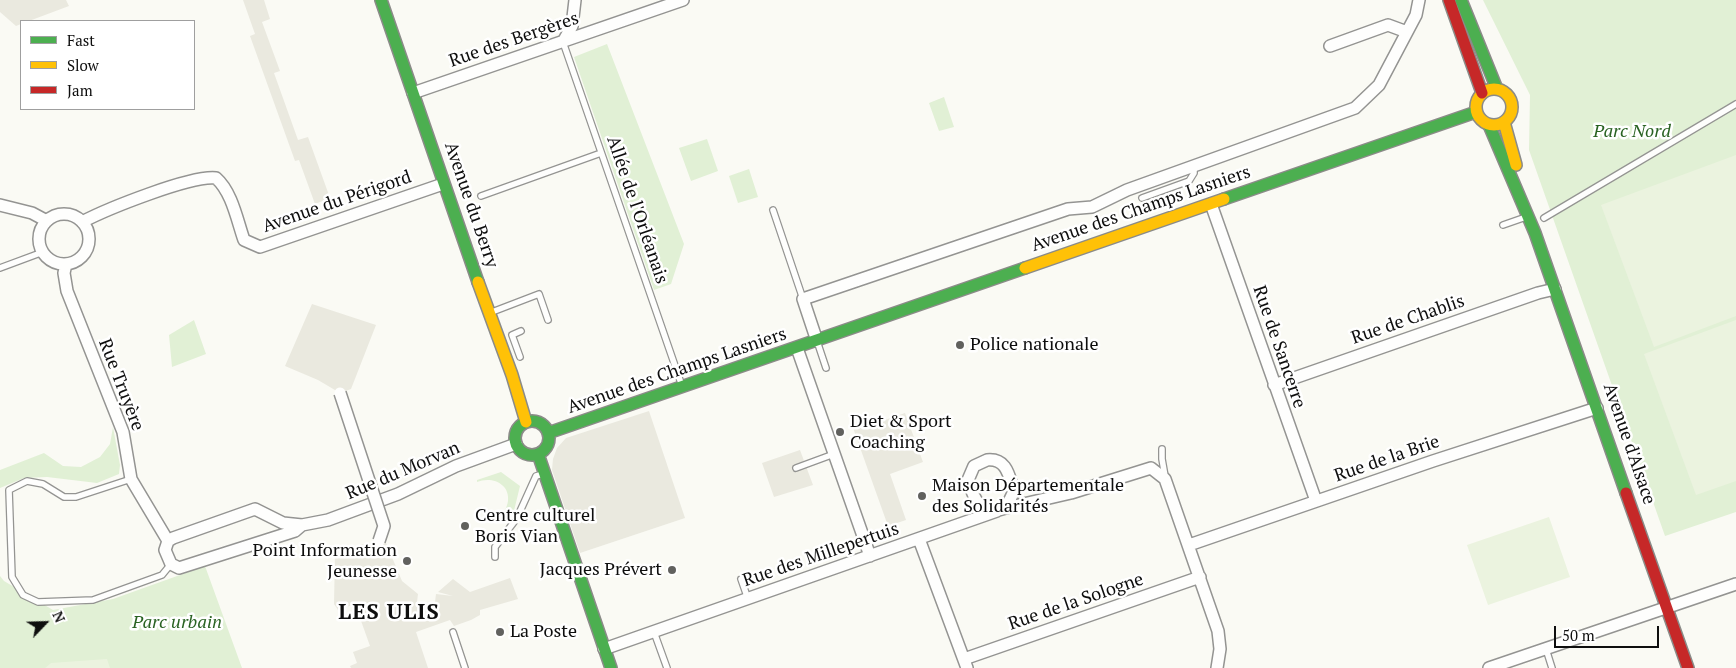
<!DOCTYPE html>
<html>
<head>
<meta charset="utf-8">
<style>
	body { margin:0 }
	#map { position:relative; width:1736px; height:668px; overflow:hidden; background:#fafaf4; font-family:"PT Serif",serif }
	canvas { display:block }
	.legend { position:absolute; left:20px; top:20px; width:175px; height:90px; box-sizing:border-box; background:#fff; border:1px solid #9f9f9f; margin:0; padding:6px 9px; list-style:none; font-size:15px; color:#0e0e0e }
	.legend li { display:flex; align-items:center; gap:10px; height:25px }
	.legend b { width:25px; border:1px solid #9f9f9f }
	.north { position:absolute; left:20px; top:598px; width:50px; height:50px; -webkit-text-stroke:4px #fff; paint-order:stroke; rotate:66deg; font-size:14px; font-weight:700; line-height:20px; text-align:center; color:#0e0e0e }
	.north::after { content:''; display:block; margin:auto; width:18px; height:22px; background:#0e0e0e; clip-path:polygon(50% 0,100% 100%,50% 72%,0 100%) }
	.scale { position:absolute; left:1554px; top:626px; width:105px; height:22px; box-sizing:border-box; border:2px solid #0e0e0e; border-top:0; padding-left:6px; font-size:15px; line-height:18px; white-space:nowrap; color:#0e0e0e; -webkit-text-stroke:4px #fff; paint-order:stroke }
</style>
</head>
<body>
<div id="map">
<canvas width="1736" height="668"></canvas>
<ul class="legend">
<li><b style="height:6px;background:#4caf50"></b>Fast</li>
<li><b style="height:6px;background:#ffc107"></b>Slow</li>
<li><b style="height:6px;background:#c62828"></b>Jam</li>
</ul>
<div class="north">N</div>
<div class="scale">50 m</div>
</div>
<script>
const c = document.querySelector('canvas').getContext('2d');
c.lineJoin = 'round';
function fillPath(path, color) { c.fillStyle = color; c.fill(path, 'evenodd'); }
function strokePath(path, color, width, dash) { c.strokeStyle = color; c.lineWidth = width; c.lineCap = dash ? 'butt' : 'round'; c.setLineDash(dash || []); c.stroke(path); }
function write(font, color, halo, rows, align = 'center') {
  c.font = font + ' "PT Serif",serif'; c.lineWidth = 5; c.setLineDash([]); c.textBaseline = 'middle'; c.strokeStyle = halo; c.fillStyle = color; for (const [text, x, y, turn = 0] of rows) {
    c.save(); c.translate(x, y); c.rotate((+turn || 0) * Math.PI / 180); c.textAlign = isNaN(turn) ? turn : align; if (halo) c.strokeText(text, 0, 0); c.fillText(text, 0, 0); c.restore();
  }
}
const green = new Path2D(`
	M1483 0H1736V512L1665 536 1529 150 1530 95Z
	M607 44 684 244 671 284 654 290 574 57Z
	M944 97 954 127 939 131 929 103Z
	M707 139 718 171 691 181 679 148Z
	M749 169 758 197 738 203 729 176Z
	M194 320 206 354 172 367 169 335Z
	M113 427 120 465 119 474 97 483 47 477 24 478 0 488V470L44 453 63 466 81 467 100 457 110 444Z
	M501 472 520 486 512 519 505 521 501 518C503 513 507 508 508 501 510 483 491 476 477 482V480Z
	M205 566 242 668H0V576L4 581 53 610 113 599Z`);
const pitch = new Path2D(`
	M1736 155V316L1654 347 1601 205Z
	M1736 320V481L1696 495 1644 354Z
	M1549 517 1570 577 1488 605 1467 545Z
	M107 659 110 668H45L51 663Z`);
const plaza = new Path2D(`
	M0 0H66L69 6 29 21H21V24L16 26 0 12Z
	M243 0H264L270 19 262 22 280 71 274 73 298 140 308 137 330 198 315 204 299 160 295 161 250 36 255 34Z
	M312 304 376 325 351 389 340 393 318 380 285 366Z
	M649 411 685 518 580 553 552 470 553 459 557 448 566 438Z
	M905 413 923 462 890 474 906 520 888 526 852 425 859 422 862 428Z
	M800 450 813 485 774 497 762 463Z
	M379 541 386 543 402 581 418 594 417 602 422 607H428L435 602 436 594 453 596 438 592 453 579 470 592 510 578 518 599 480 610V615L471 620 454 626 450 620 416 632 428 668H351L350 666 357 663 353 652 370 646 355 604 338 610 334 604 335 554 355 546Z`);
const lane = new Path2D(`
	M563 42 682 386
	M481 196 601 153
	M1142 198 1189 181 1194 173V166
	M773 210 803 299
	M1544 218 1736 104
	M1503 225 1526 217
	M0 268 43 252
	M492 312 539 294 548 320
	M817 341 826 368
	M520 357 512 335 521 331
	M1162 449V459L1165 476
	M796 468 834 454
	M131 479 76 497H64L43 484 27 481 9 490 12 577 23 595 38 602 93 600 162 575 171 564
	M495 557V547L517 518 536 476 543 474
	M741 579 748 599
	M453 632 465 668
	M654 632 667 668
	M1546 649 1552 668`);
const street = new Path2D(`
	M563 42 572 26 575 0
	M1330 46 1388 25 1407 32
	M413 93 683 0
	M1211 204 1316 501
	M0 205 32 213 47 221
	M39 239a25 25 0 1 1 50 0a25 25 0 1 1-50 0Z
	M82 222C107 209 191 175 216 178 232 192 237 220 244 240L260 247 443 184
	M66 264 64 273 67 291 123 432 131 479 168 541
	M817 341 803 299 1068 209 1092 207 1127 190 1355 108 1379 85 1416 15 1419 0
	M797 348 870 556
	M1274 385 1538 293 1555 289
	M987 460C1007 458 1009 476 1014 491L1006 508C981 517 974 500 968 480L974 466Z
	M1006 508 1071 493 1151 468 1165 479 1218 631 1220 649 1217 668
	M302 525 295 531 179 568 171 564 165 550 168 541 173 538 255 509 283 523 302 525 328 520 398 494 456 466 516 444
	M919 539 967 668
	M1189 545 1433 461 1597 408
	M604 649 997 511
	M964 659 1200 577
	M1489 668 1736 584`);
const fast = new Path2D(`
	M381 0 478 282
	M1461 0 1497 89
	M1489 125 1535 233 1626 493
	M1224 199 1476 112
	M515 438a17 17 0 1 1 34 0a17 17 0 1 1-34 0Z
	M548 433 1025 268
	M538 454 611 668`);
const slow = new Path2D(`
	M1476 107a18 18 0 1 1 36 0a18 18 0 1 1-36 0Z
	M1504 122 1516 165
	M1025 268 1224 199
	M478 282 512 375 526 422`);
const jam = new Path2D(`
	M1449 0 1482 93
	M1626 493 1688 668`);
const streetBridge = new Path2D(`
	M340 393 384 526 379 541`);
const markers = [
	[960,345,5,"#61615e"],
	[840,432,5,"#61615e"],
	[922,496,5,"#61615e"],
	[465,526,5,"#61615e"],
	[407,561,5,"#61615e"],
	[672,570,5,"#61615e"],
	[500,632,5,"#61615e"]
];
const streetNames = [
	["Rue des Bergères",514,40,-19],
	["Avenue du Périgord",337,202,-19],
	["Avenue du Berry",471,205,71],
	["Avenue des Champs Lasniers",1141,209,-19],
	["Allée de l'Orléanais",637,210,71],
	["Rue de Chablis",1408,320,-19],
	["Rue de Sancerre",1279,347,71],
	["Avenue des Champs Lasniers",677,371,-19],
	["Rue Truyère",121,385,69],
	["Avenue d'Alsace",1629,444,71],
	["Rue de la Brie",1387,459,-19],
	["Rue du Morvan",403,471,-23],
	["Rue des Millepertuis",821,555,-19],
	["Rue de la Sologne",1076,602,-19]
];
const parkNames = [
	["Parc Nord",1632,132],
	["Parc urbain",177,623]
];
const poiNames = [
	["Police nationale",970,345],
	["Diet & Sport",850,422],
	["Coaching",850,443],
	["Maison Départementale",932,486],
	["des Solidarités",932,507],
	["Centre culturel",475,516],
	["Boris Vian",475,537],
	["Point Information",397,551,"right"],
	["Jeunesse",397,572,"right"],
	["Jacques Prévert",662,570,"right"],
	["La Poste",510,632]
];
const districtNames = [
	["LES ULIS",389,613]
];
fillPath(green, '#e1f0d5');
fillPath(pitch, '#ebf3df');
fillPath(plaza, '#eae9df');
strokePath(lane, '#949492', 8);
strokePath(street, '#949492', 14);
strokePath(fast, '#8b8b88', 14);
strokePath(slow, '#8b8b88', 14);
strokePath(jam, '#8b8b88', 14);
strokePath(lane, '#fefefd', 5.5);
strokePath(street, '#fefefd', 11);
strokePath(fast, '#4caf50', 11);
strokePath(slow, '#ffc107', 11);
strokePath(jam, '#c62828', 11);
strokePath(streetBridge, '#949492', 14, []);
strokePath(streetBridge, '#fefefd', 11);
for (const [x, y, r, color] of markers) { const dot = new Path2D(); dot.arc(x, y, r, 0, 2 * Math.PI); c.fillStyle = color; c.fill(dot); strokePath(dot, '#fff', 2); }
write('18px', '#0e0e0e', '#fff', streetNames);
write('italic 18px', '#296222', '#fff', parkNames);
write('18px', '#0e0e0e', '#fff', poiNames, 'left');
c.letterSpacing = '1px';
write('bold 22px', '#0e0e0e', '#fff', districtNames);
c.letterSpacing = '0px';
</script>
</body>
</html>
